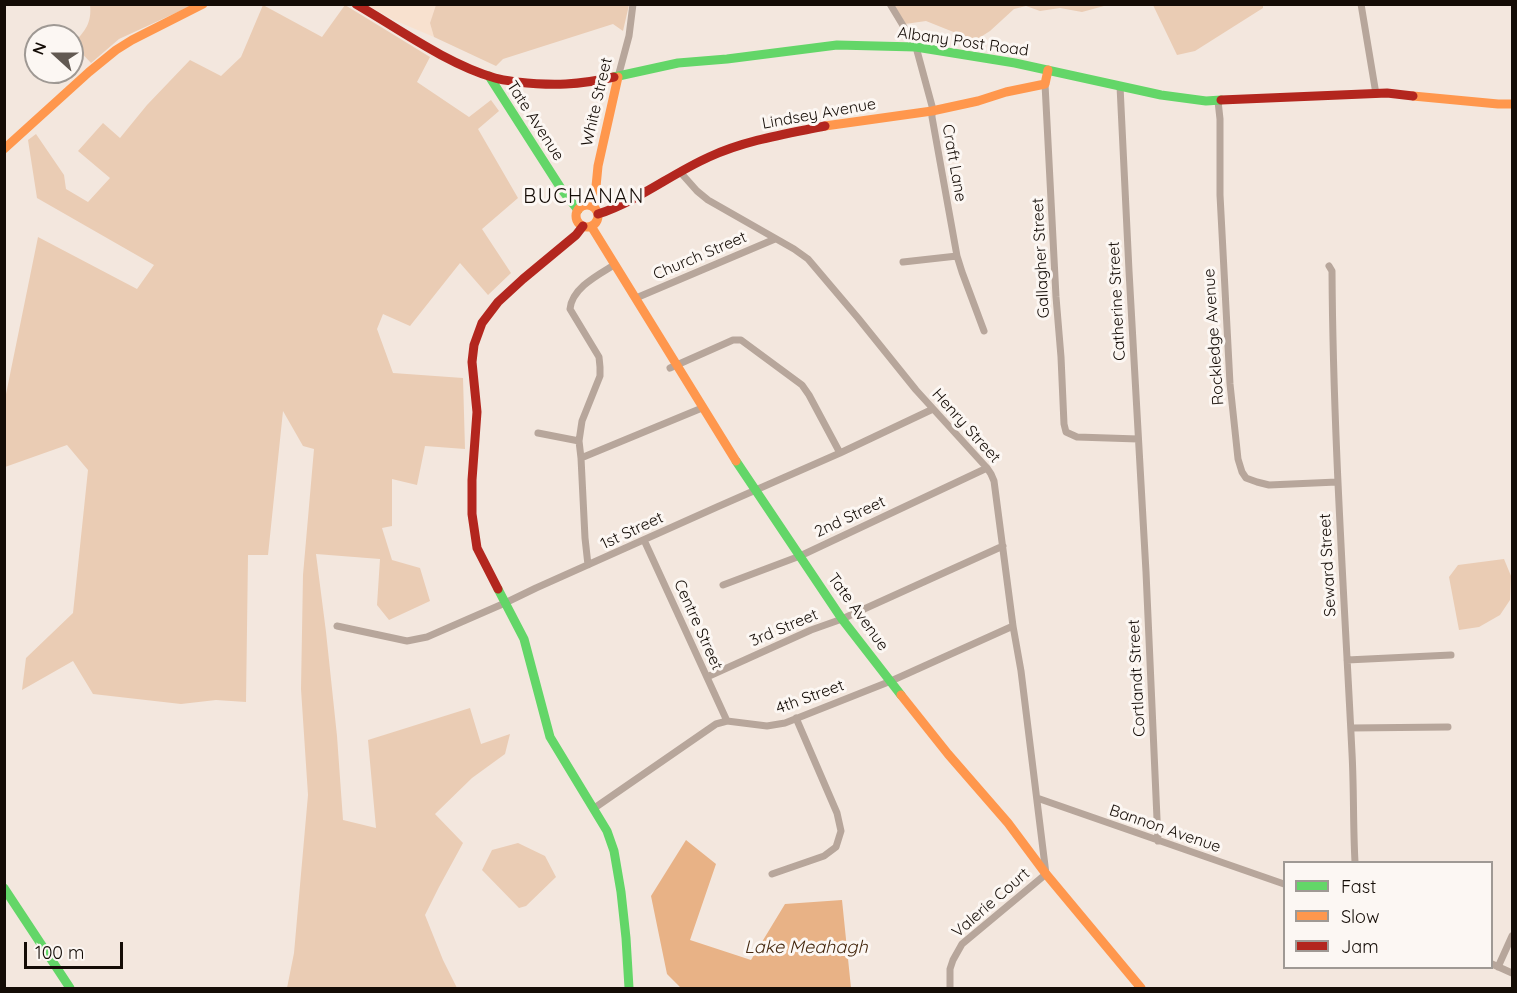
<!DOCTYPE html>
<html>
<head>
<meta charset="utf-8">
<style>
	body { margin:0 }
	#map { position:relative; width:1517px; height:993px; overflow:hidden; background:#f3e7de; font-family:Quicksand,sans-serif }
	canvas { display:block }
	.frame { position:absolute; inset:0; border:6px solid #140c06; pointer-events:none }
	.legend { position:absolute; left:1283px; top:861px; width:210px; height:108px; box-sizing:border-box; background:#fcf7f3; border:2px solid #9f9994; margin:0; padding:8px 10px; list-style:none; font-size:18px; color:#140c06 }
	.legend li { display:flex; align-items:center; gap:12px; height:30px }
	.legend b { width:30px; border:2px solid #9f9994 }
	.north { position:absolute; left:24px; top:24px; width:60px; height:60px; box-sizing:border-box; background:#fcf7f3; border:2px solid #9f9994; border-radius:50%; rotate:291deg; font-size:16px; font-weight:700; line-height:24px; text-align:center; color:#140c06 }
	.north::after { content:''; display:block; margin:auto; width:21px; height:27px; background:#625952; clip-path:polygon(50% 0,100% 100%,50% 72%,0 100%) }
	.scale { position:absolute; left:24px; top:942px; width:99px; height:27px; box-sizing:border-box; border:3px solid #140c06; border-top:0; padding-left:8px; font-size:18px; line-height:21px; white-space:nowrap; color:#140c06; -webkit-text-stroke:4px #fcf7f3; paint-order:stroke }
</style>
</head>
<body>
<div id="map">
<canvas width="1517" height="993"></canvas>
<div class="frame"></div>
<ul class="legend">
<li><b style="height:8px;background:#63d668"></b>Fast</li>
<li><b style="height:8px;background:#ff974d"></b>Slow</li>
<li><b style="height:8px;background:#b3261e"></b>Jam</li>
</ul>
<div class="north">N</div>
<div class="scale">100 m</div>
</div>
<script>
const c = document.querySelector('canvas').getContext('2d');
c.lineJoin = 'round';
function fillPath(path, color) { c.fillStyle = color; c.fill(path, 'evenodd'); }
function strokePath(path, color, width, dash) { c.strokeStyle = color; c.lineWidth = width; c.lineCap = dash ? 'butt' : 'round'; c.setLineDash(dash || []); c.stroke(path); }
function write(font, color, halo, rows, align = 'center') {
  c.font = font + ' Quicksand,sans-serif'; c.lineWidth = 6; c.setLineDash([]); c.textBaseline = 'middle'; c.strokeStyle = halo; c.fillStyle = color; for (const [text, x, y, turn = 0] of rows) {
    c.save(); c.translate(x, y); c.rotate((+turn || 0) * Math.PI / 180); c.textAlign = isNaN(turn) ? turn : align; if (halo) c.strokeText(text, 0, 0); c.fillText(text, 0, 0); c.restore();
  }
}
const built = new Path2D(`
	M367 5H436L430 23 434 37 394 20Z`);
const green = new Path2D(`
	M1115 4V6H1104L1082 12 1060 8 1040 11 1026 6 1014 9 990 31 979 38 971 39 926 21 905 24 894 5Z
	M90 5H193L119 39 91 63 73 44C85 31 92 23 90 5Z
	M263 5 322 37 345 5 430 57 417 82 469 117 491 100 499 111 478 129 518 198 482 229 511 273 488 295 460 263 410 326 383 314 377 329 393 373 463 378 465 449 425 446 417 485 392 479V526L382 528 392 560 420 568 430 601 389 620 377 605 380 559 316 554 326 632 337 736 343 820 376 828 368 740 470 708 481 744 510 734 505 754 472 778 435 814 463 843 439 887 425 915 443 960 457 988H287L294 953 308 795 301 689 303 575 314 449 303 446 283 411 268 555H248L246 702 216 700 181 704 93 694 73 661 22 690 26 658 73 613 88 470 67 445 5 467V399L38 237 137 289 154 265 37 198 28 140 36 134 64 175 66 189 88 202 110 178 78 151 103 123 120 138 147 105 190 60 221 76 241 57Z
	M436 5V4L629 5 623 31 613 24 503 59 496 66 434 37 430 23Z
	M1263 5V8L1195 51 1177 55 1153 5Z
	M1504 559 1511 576 1510 600 1500 615 1479 627 1459 630 1449 577 1458 565Z
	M518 843 545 856 556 877 526 906 519 908 482 870 492 850Z`);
const water = new Path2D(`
	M686 840 716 864 690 940 751 960 785 904 842 900 851 988H681L667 974 651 896Z`);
const street = new Path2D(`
	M890 4 916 47 932 106V117L957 256 962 272 984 331
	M1361 4 1376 94
	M618 77 629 36 633 4
	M1045 84 1056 297 1061 357 1064 424 1066 432 1077 437 1138 439
	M1120 86 1129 271 1146 572 1158 841
	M1218 101 1220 119V195L1230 384 1238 459 1242 472 1246 478 1257 482 1269 485 1337 482
	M681 173 697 191 708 200 794 249 808 259 858 318 916 390 987 468 991 474 994 481 1013 626 1021 671 1046 874 962 944 953 960 950 969V988
	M903 262 957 256
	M1329 266 1332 271C1333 432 1344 593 1352 753 1354 790 1353 826 1355 862
	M636 298 775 239
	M670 368 733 340H741L802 385 809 395 840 453
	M538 433 579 441
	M581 458 579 441 582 421 600 376V367L599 357 570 309C572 288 598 275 614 265
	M644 540 727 721
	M588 565 585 538 581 458 702 408
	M723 585 800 556 987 468
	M337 626 407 641 427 637 505 603 536 588 717 507 840 453 933 409
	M1347 660 1451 655
	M707 677 811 630 842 619 1003 546
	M1351 728 1448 727
	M1037 798 1284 884
	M593 809 716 724 727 721 767 726 785 723 891 681 1013 626
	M772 874 824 856 836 847 841 831 837 813 796 718
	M1492 964 1512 973
	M1498 967 1512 936`);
const fast = new Path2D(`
	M489 76 562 190 578 210
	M614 77 678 63 727 59 837 45 916 47 1015 63 1161 95 1206 101 1221 100
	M736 461 842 619 901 695
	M498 589 524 639 550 737 607 831 614 851 621 892 626 938 629 988
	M4 888 70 988`);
const slow = new Path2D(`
	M1413 96 1498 104H1512
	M825 126 932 111 978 101 1006 92 1045 84 1048 70
	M4 149 89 72 116 50 132 40 203 4
	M576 216a11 11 0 1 1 22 0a11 11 0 1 1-22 0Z
	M594 207 598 166 618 77
	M591 226 736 461
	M901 695 948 754 1008 823 1046 874 1141 988`);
const jam = new Path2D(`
	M356 4C399 29 447 64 495 78 502 80 510 81 517 82 553 86 579 85 614 77
	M1221 100 1387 93 1413 96
	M598 214C638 201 671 174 709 157 746 140 786 134 825 126
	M498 589 477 548 472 514V480L477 412 472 362 474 345 482 323 498 302 523 279 576 235 583 226`);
const streetNames = [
	["Albany Post Road",963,42,8],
	["White Street",597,102,-77],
	["Lindsey Avenue",819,114,-10],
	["Tate Avenue",535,121,57],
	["Craft Lane",954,163,80],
	["Church Street",700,256,-23],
	["Gallagher Street",1041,258,-93],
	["Catherine Street",1117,301,-93],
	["Rockledge Avenue",1214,337,-94],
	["Henry Street",966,426,48],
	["2nd Street",850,517,-25],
	["1st Street",632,531,-25],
	["Seward Street",1328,565,-93],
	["Tate Avenue",858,612,54],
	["Centre Street",698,625,66],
	["3rd Street",784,628,-23],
	["Cortlandt Street",1137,678,-93],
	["4th Street",810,697,-20],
	["Bannon Avenue",1165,829,19],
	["Valerie Court",991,903,-41]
];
const waterNames = [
	["Lake Meahagh",806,948]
];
const quarterNames = [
	["BUCHANAN",584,197]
];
fillPath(built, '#f8e1cf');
fillPath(green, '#eaccb4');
fillPath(water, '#e8b286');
strokePath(street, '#b7a69b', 7);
strokePath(fast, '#63d668', 9);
strokePath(slow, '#ff974d', 9);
strokePath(jam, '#b3261e', 9);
write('16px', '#140c06', '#fcf7f3', streetNames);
write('italic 18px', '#43260c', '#fcf7f3', waterNames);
c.letterSpacing = '1.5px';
write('20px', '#140c06', '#fcf7f3', quarterNames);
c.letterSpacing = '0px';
</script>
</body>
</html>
